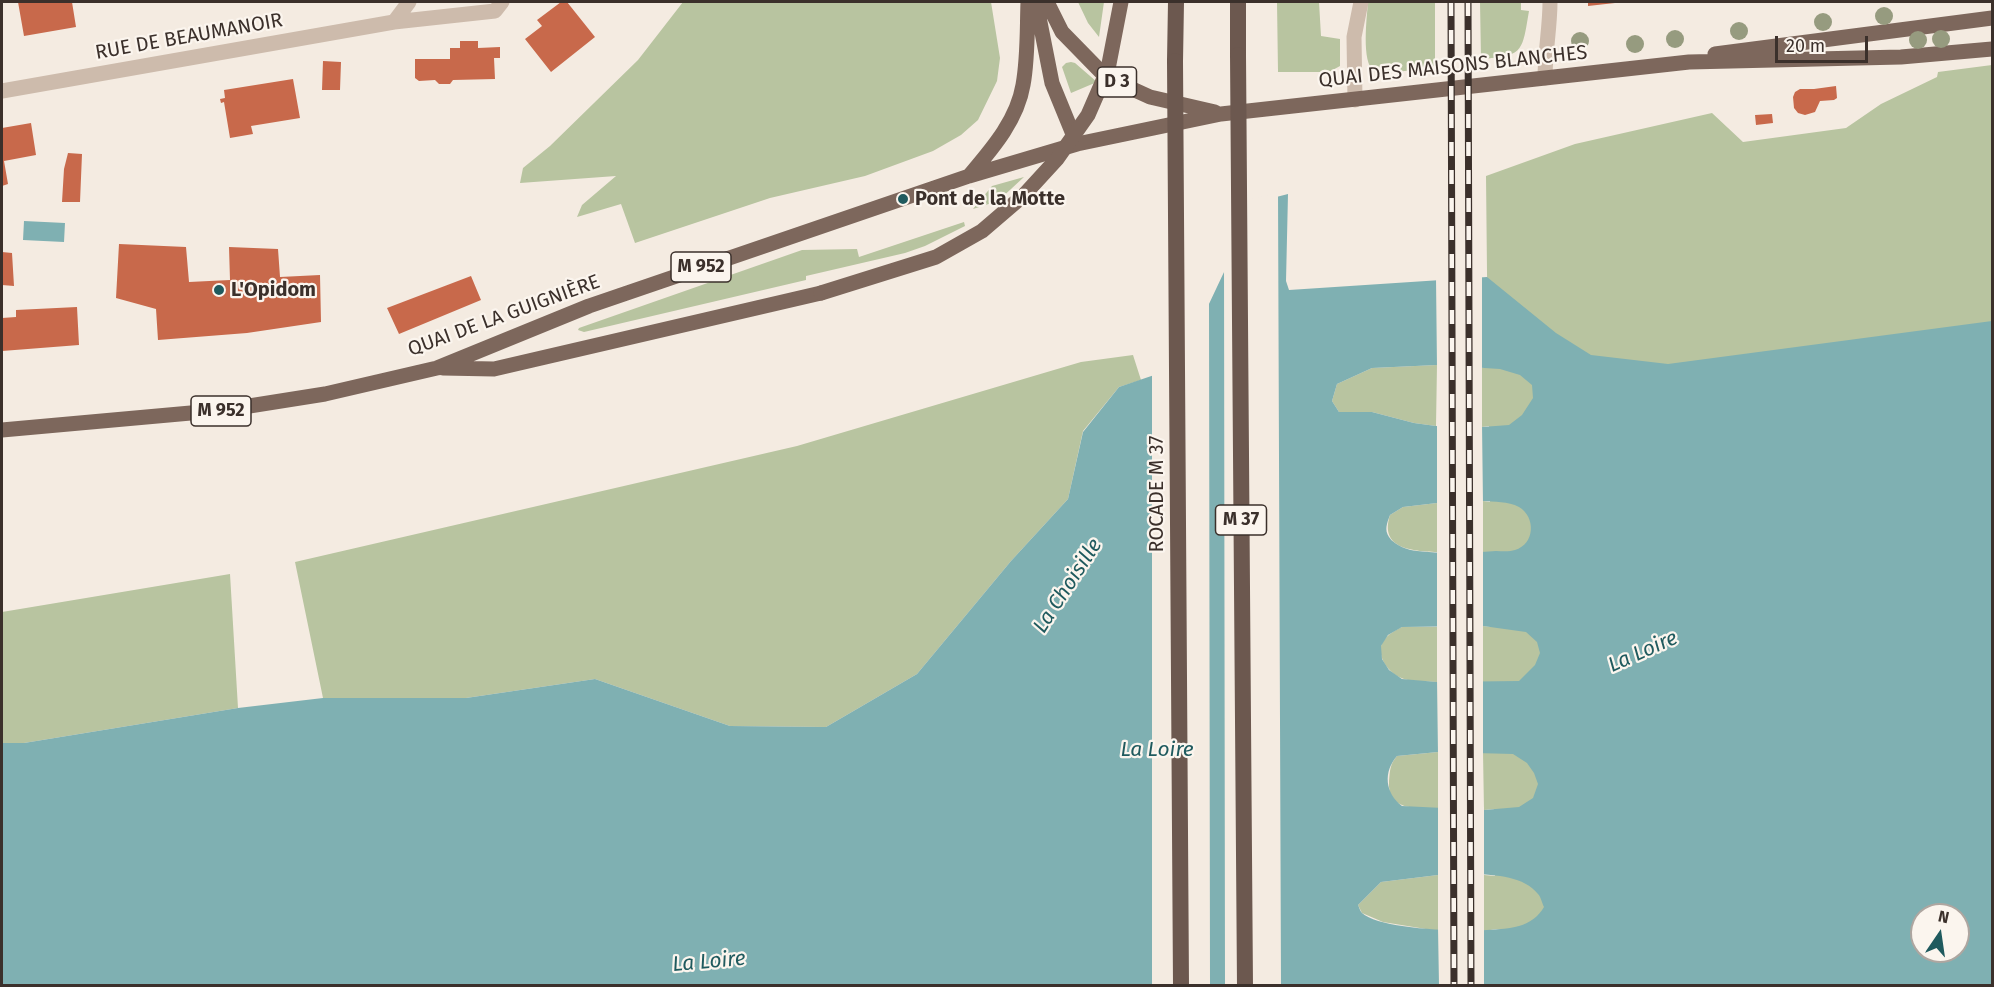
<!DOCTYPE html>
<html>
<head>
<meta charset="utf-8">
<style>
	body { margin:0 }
	#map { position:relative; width:1994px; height:987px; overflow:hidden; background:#f4ebe1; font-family:"Fira Sans",sans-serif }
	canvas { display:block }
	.frame { position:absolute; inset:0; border:3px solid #3b302b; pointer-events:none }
	.north { position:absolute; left:1910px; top:903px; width:60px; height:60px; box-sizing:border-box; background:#fbf5ee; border:2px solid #aea6a0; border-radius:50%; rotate:13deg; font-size:16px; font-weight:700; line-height:24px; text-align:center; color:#3b302b }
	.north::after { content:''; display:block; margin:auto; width:21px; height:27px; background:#1f5a5e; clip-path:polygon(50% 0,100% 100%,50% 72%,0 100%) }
	.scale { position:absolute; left:1775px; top:36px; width:93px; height:27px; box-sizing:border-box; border:3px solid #3b302b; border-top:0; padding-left:8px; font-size:18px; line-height:21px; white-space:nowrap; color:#3b302b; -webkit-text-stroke:4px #fbf5ee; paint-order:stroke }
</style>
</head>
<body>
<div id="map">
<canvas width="1994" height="987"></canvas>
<div class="frame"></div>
<div class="north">N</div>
<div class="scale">20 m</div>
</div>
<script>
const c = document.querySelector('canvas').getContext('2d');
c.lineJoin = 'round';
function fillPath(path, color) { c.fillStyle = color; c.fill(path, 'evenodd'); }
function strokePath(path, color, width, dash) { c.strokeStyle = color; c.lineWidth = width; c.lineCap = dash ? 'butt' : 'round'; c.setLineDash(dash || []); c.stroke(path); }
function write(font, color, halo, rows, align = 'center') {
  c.font = font + ' "Fira Sans",sans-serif'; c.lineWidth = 4.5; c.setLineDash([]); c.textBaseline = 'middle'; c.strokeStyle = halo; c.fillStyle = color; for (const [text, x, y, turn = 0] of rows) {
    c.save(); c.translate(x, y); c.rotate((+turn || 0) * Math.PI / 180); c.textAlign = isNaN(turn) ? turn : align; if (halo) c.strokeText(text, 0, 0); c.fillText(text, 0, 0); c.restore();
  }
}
const green = new Path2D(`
	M683 2H991L1000 58 997 81 978 120 961 135 933 151 865 176 770 198 635 243 621 204 577 217 582 205 616 176 520 183 523 168 550 146 638 60Z
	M1078 2H1104L1099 37 1088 23Z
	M1277 2H1319L1321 36 1340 39V66L1329 72H1278Z
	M1368 2H1435V66C1423 70 1410 70 1398 72 1390 72 1381 74 1374 71 1361 63 1367 16 1368 2Z
	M1480 2H1521V10L1529 11C1522 52 1524 56 1481 59Z
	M1071 62 1075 63 1097 82 1071 93 1062 67 1066 63Z
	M1992 65V985L1496 929 1484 931V875L1495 876 1494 809 1484 810 1483 753H1494L1492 682H1483V626L1491 627 1490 552H1483V501L1490 502 1489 426 1482 427V368H1488L1486 176 1575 144 1712 113 1743 142 1846 128 1881 104 1937 77 1938 72ZM1922 915H1958V951H1922Z
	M1024 177 998 201 973 209 992 186Z
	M964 222 965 226 925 246 905 253 806 276V280L584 332 578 330 579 328 802 250 857 249 859 257Z
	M1133 355 1141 380 1119 387 1083 431 1068 499 1011 561 917 674 826 727 730 726 595 679 466 698H323L295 562 797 446 1081 362Z
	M1437 365 1436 426 1414 423 1372 412H1339L1332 401 1337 384 1372 368Z
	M1437 503V552C1412 551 1379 549 1390 515L1403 507Z
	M230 574 238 708 24 743H2V612Z
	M1402 627H1437V682C1427 681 1414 682 1404 679 1391 675 1378 660 1381 646 1384 636 1394 631 1402 627Z
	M1438 752V809C1416 807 1387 812 1389 781 1390 770 1390 764 1397 756Z
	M1438 875V931L1383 922 1362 913 1358 905 1381 882Z`);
const water = new Path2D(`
	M1288 194 1286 281 1289 290 1487 277 1556 333 1591 355 1668 364 1992 321V985L2 986V743H24L238 708 323 698H466L595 679 730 726 826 727 917 674 1011 561 1068 499 1083 432 1119 387 1169 370 1200 323 1257 202ZM1437 365 1500 369 1520 375 1532 385 1533 398 1522 415 1509 425 1482 427 1436 426 1414 423 1372 412H1339L1332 401 1337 384 1372 368ZM1483 501C1494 502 1508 501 1519 507 1536 517 1535 544 1515 550 1509 552 1502 551 1496 551 1470 553 1443 554 1417 551 1408 550 1395 546 1389 537 1384 530 1387 523 1390 515L1403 507 1437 503ZM1483 626 1526 632 1537 642 1540 653 1535 665 1519 681 1437 682 1402 679 1389 670 1382 659 1381 646 1388 635 1402 627ZM1438 752 1513 754 1527 763 1534 773 1538 784 1533 798 1519 807 1484 810 1402 806C1385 793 1383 772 1397 756ZM1438 875C1467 875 1518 869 1538 894 1541 897 1542 903 1544 907 1539 916 1530 923 1519 926 1492 934 1383 932 1362 913 1360 911 1359 907 1358 905L1381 882ZM1922 915H1958V951H1922Z
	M24 221 65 223 64 242 23 240Z`);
const pier = new Path2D(`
	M1278 193 1281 985H1225L1224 263 1229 252 1242 201Z
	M1482 275V371L1437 368 1436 278Z
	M1209 296 1210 985H1152V373L1167 368 1197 321Z
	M1437 423 1482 424 1483 504 1437 506Z
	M1437 549H1483V629L1437 630Z
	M1437 679H1483V756L1438 755Z
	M1438 806 1484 807V878H1438Z
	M1438 928H1484V985H1439Z`);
const building = new Path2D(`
	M18 2H72L76 27 24 36Z
	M561 2H567L595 37 551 72 525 39 542 26 537 20Z
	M1588 2H1615V3L1588 6Z
	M460 41H478V48L500 47V58H494L495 79 453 80 450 84H439L435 80 419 81 415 78V59H450V48H460Z
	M323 61 341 62 340 90H322Z
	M293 79 300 118 251 126 253 134 230 138 224 102 221 103 220 99 225 98 224 90Z
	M1836 86 1837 98 1834 100 1820 101 1815 112 1805 115 1798 113 1794 108 1793 97 1795 92 1800 89H1814Z
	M1772 114 1773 123 1756 125 1755 115Z
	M31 123 36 155 4 161 8 184 2 186V128Z
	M68 153 82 154 80 202H62L64 169Z
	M119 244 186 247 189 282 230 280 229 247 278 249 280 277 320 275 321 322 247 333 158 340 156 309 116 298Z
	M2 252 12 253 14 286 2 285Z
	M471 276 481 300 399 334 387 308Z
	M77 307 79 345 2 351V318L16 317V310Z`);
const service = new Path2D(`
	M1355 100 1354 37 1361 2`);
const minor = new Path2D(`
	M394 22 495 11 502 2
	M1545 78C1545 52 1550 27 1550 2
	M2 91 394 22 409 2`);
const primary = new Path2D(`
	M1036 2 1052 83 1077 144
	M1047 2 1062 32 1106 77 1150 97 1215 112
	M1715 54 1992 18
	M969 176C991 150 1017 121 1023 85 1028 58 1027 29 1028 2
	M443 368 494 369 821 293
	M2 430 224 410 325 394 437 368 589 306 969 176 1077 144 1221 114 1689 62 1901 57 1992 49`);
const trunk = new Path2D(`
	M1238 55V2
	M1175 61 1176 2`);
const rail = new Path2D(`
	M1451 2 1454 986
	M1468 2 1471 986`);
const primaryBridge = new Path2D(`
	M821 293 936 257 982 231 1024 195 1057 159 1088 115 1108 69 1121 2`);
const trunkBridge = new Path2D(`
	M1238 55 1245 986
	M1175 61 1181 986`);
const trees = [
	[1884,16],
	[1823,22],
	[1739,31],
	[1675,39],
	[1941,39],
	[1918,40],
	[1580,41],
	[1635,44]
];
const markers = [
	[903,199,6,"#1f5a5e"],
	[219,290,6,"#1f5a5e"]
];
const shields = [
	[1117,82,39],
	[701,267,60],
	[221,411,60],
	[1241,520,51]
];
const shieldNames = [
	["D 3",1117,82],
	["M 952",701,267],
	["M 952",221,411],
	["M 37",1241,520]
];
const streetNames = [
	["RUE DE BEAUMANOIR",189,37,-10],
	["QUAI DES MAISONS BLANCHES",1453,67,-6],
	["QUAI DE LA GUIGNIÈRE",504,316,-20],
	["ROCADE M 37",1157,494,-90]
];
const poiNames = [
	["Pont de la Motte",915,199],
	["L'Opidom",231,290]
];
const waterNames = [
	["La Choisille",1068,586,-57],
	["La Loire",1643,652,-24],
	["La Loire",1157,750],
	["La Loire",709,962,-5]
];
fillPath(green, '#b8c4a0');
fillPath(water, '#7fb0b2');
fillPath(pier, '#f4ebe1');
fillPath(building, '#c8694b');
strokePath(service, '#cdbbac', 15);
strokePath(minor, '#cdbbac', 15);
strokePath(primary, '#7d675c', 15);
strokePath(trunk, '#6c584f', 16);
strokePath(rail, '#3b302b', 7);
strokePath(rail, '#fbf5ee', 4.5, [14]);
strokePath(primaryBridge, '#7d675c', 15);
strokePath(trunkBridge, '#6c584f', 16);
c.fillStyle = '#969b7f';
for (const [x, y] of trees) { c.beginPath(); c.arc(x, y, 9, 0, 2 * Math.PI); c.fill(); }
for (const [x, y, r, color] of markers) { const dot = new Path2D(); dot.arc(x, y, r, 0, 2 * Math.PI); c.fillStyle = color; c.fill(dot); strokePath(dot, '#fbf5ee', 2); }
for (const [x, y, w] of shields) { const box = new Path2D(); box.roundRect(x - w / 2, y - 15, w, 30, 4.5); c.fillStyle = '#fbf5ee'; c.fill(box); strokePath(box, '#3b302b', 1.5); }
write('bold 18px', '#3b302b', null, shieldNames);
write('20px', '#3b302b', '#fbf5ee', streetNames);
write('bold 20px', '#3b302b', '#fbf5ee', poiNames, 'left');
write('italic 21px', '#1f5a5e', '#fbf5ee', waterNames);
</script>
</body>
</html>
